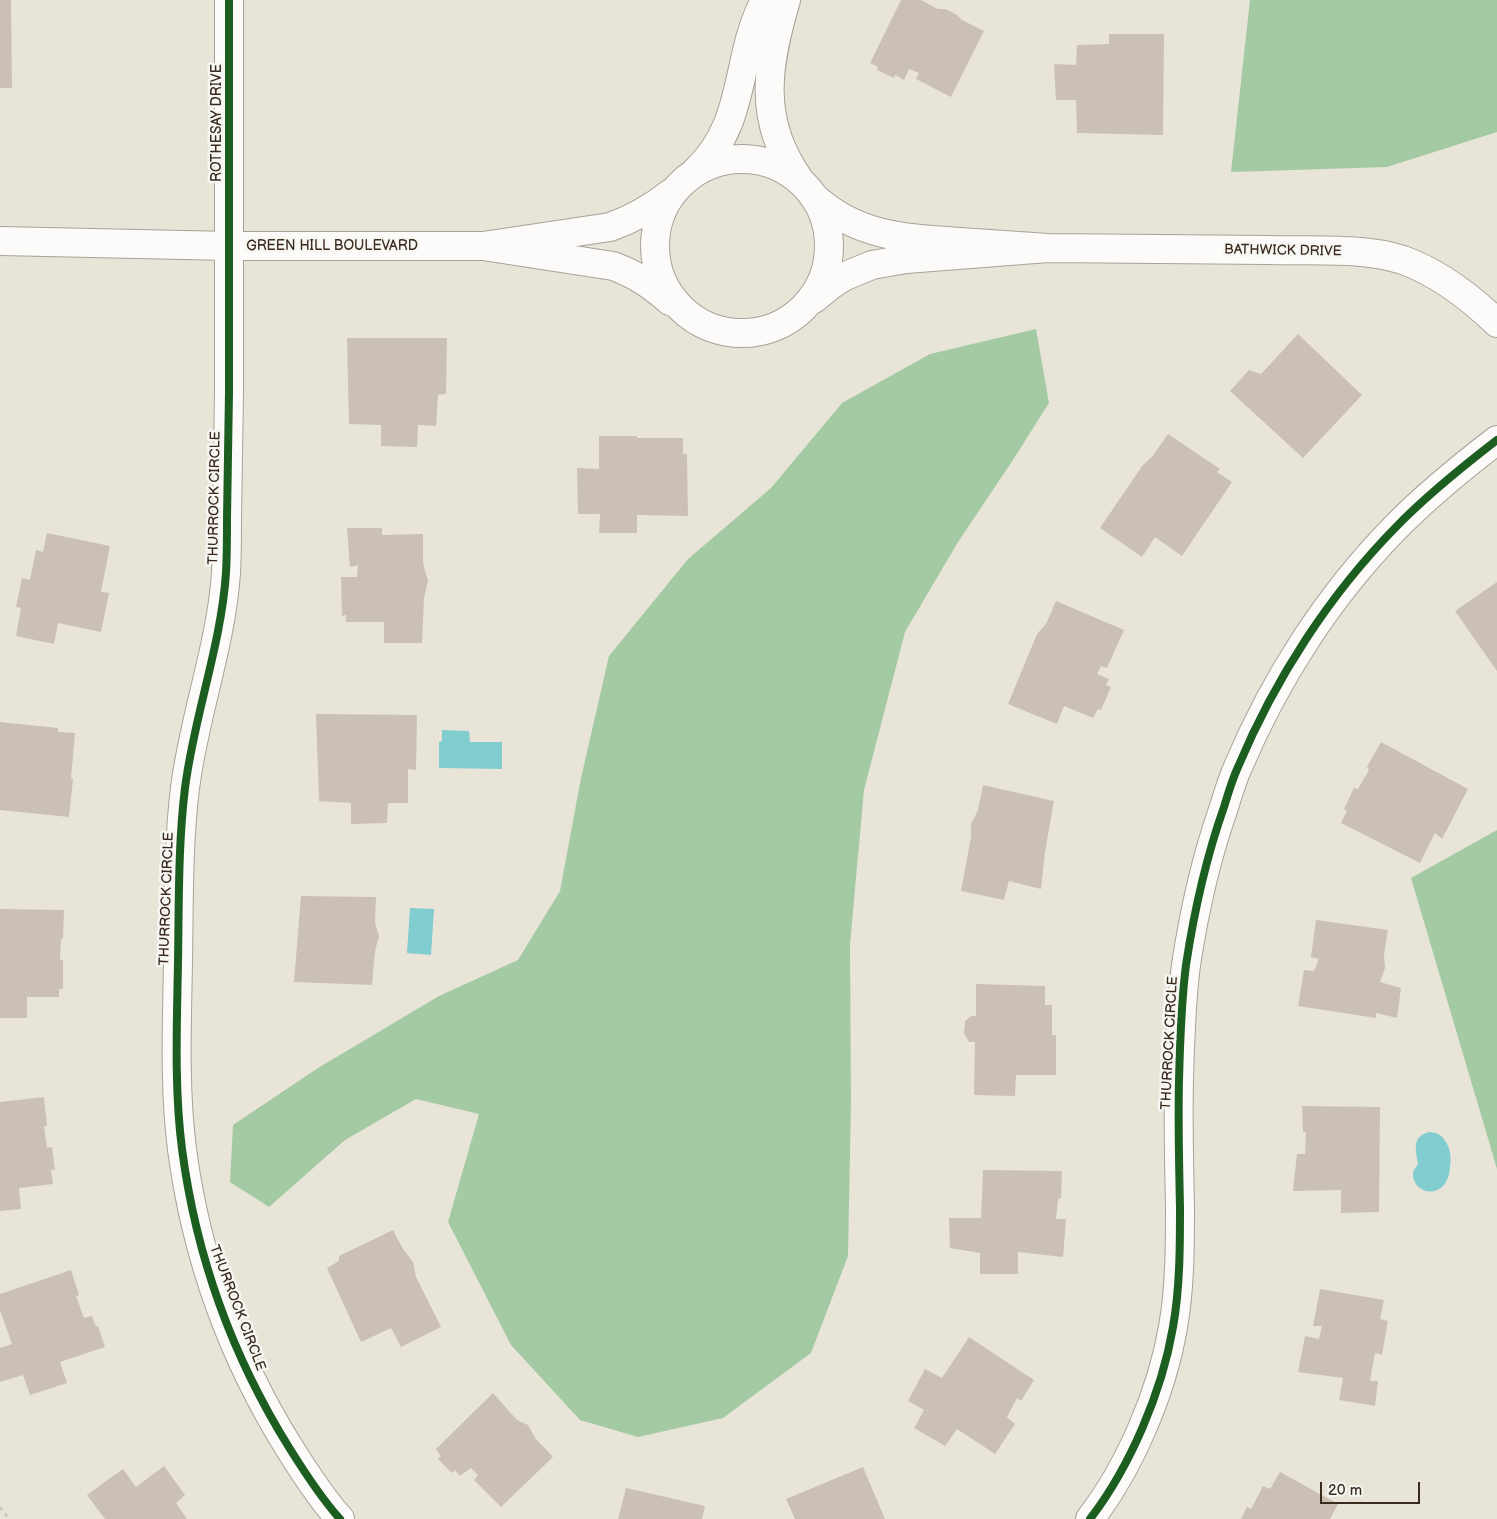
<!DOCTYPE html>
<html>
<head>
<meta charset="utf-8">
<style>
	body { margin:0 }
	#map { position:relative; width:1497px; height:1519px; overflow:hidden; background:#e8e5d8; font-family:"Balsamiq Sans",sans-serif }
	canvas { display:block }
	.scale { position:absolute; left:1320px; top:1482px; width:100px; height:22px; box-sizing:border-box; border:2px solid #3b2a1e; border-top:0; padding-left:6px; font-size:15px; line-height:18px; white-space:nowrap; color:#3b2a1e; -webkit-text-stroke:4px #f6f6f2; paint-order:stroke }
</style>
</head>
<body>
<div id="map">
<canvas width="1497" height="1519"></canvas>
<div class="scale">20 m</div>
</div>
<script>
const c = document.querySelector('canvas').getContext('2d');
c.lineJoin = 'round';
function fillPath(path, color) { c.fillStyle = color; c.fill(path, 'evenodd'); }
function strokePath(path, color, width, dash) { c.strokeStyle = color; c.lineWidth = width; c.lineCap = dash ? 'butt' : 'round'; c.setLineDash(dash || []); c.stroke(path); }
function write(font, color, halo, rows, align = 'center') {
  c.font = font + ' "Balsamiq Sans",sans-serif'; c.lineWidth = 5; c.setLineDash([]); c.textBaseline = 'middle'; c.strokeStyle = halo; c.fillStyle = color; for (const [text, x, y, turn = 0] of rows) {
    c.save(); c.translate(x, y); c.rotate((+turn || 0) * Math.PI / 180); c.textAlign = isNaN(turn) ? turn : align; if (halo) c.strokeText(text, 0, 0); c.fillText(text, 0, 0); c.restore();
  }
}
const forest = new Path2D(`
	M1250 0H1497V132L1387 167 1231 172Z
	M1036 329 1049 403 1013 460 958 542 905 632 864 790 850 944 851 1102 848 1256 811 1353 723 1418 638 1437 580 1420 511 1345 448 1222 479 1114 416 1099 345 1140 269 1207 230 1182 233 1125 318 1068 439 996 518 960 560 891 581 778 609 656 688 559 771 488 842 403 930 354Z
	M1497 830V1169L1411 878Z`);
const water = new Path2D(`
	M442 730 469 731 470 742H502V769L439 768V742L442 741Z
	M410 908 434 909 431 955 407 953Z
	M1429 1132C1438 1132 1443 1136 1447 1144 1451 1151 1451 1160 1450 1167 1448 1201 1413 1196 1413 1174 1413 1170 1416 1167 1418 1164 1416 1150 1411 1137 1429 1132Z`);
const building = new Path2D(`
	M0 0H11L12 88H0Z
	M901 0H921L938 9H946L957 15 962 20 984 31 951 97 916 79 919 73 909 69 904 80 895 75 894 78 877 70 878 67 870 63Z
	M1109 34H1164L1163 135 1077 133 1076 100H1056L1054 64 1076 65 1077 45 1109 44Z
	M1298 334 1362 395 1303 458 1230 391 1249 370 1261 374Z
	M347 338H447L446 394 438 395 436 426 418 425 417 447 381 446V425L349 424Z
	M1168 434 1220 469 1217 472 1232 482 1182 556 1155 537 1142 557 1100 528 1142 466 1152 457Z
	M599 436H637V438H683V454H687L688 516 637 515V533H599L600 514H578L577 468 599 469Z
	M347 528H382V535L423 534V563L428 581 424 598 422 643H384V622H346V615L342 616 341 577H357L358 565 350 567Z
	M47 533 110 546 101 592 109 593 101 632 58 623 54 644 16 636 21 608 16 607 22 578 30 580 36 550 43 552Z
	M1497 582V671L1455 611Z
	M1056 601 1124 630 1107 668 1101 666 1097 674 1109 679 1106 685 1111 687 1101 710 1098 709 1093 718 1064 706 1057 724 1008 704 1037 634 1046 624Z
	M316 714 417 715 416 770 408 769V803H388L387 823 351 824V803L319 801Z
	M0 722 58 728V732L75 733 71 779H73L69 817 0 810Z
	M1381 742 1468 789 1442 839 1435 833 1420 863 1341 823 1347 811 1344 809 1354 788 1358 789 1369 770 1367 767Z
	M983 785 1054 801 1045 852 1041 889 1009 881 1004 900 961 891 971 837V824L978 810Z
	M301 896 376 897 375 923 379 936 375 951 372 985 294 982Z
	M0 909 64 910 63 939H61L60 960H63V989H59V997H27V1018H0Z
	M1316 920 1388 930 1384 954 1385 968 1380 982 1401 988 1397 1018 1376 1013V1018L1298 1006 1304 970 1314 971 1319 959 1311 957Z
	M976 984 1045 986V1005H1052V1035H1056V1075H1016L1015 1096 974 1095 975 1042H969L964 1033 965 1021 971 1016H976Z
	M44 1097 47 1126H44L47 1148 52 1147 55 1170H51L53 1184 19 1188 21 1209 0 1211V1102Z
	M1302 1106 1380 1107 1379 1212 1341 1213V1190L1293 1191 1297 1154H1305L1306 1132H1303Z
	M983 1170 1062 1171 1061 1198 1058 1199 1056 1219H1066L1063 1257 1018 1252V1274H980V1253L950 1248 949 1218H981Z
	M393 1230 403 1249 413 1262 416 1277 441 1327 401 1347 391 1328 361 1342 327 1268 339 1261V1256Z
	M71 1270 79 1295 76 1296 84 1318 92 1316 96 1327 98 1326 105 1347 60 1362 67 1383 30 1395 23 1375 0 1382V1348L12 1344 0 1310V1294Z
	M1320 1289 1384 1300 1380 1319 1388 1321 1382 1355 1375 1353 1370 1381H1378L1375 1406 1339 1400 1343 1378 1298 1372 1305 1336 1319 1339 1322 1326H1313Z
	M969 1337 1034 1380 1021 1401 1017 1398 1007 1417 1015 1424 995 1454 957 1429 945 1446 914 1428 924 1410 908 1401 925 1369 942 1378Z
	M493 1393 517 1420 528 1425 536 1439 553 1457 501 1507 474 1480 478 1475 471 1468 460 1476 455 1470 452 1473 438 1459 441 1456 436 1449Z
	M164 1466 185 1495 176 1503 187 1519H105L87 1495 123 1469 136 1487Z
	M863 1467 885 1519H795L786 1499Z
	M1280 1472 1338 1504 1330 1519H1241L1247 1507 1251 1509 1263 1486 1270 1489Z
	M626 1488 705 1506 702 1519H618Z`);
const path = new Path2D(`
	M0 1507 9 1519`);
const minor = new Path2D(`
	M229 0C229 131 230 262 229 392 228 434 228 476 227 518 227 536 227 555 226 573 221 646 194 716 185 788 178 845 179 904 178 961 177 1023 174 1087 182 1149 196 1256 233 1358 290 1449 305 1473 321 1498 340 1519
	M786 0C767 65 757 120 799 179
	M655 246a87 87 0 1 1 174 0a87 87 0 1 1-174 0Z
	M695 172C748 123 734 59 765 0
	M0 241 230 246H483
	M1048 248C1121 249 1194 250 1268 250 1309 251 1364 247 1403 260 1439 273 1470 297 1497 323
	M814 299 831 285 843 277 872 265 906 259 1048 248C1019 246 990 244 960 242 905 238 858 237 814 197
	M670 301C650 284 637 275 613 266L483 246 610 227C633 219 652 208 671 193
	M1090 1519C1130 1467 1162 1392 1173 1327 1180 1288 1180 1246 1180 1207 1179 1164 1178 1122 1179 1080 1180 1042 1181 1003 1186 965 1194 912 1206 858 1224 807 1228 794 1232 780 1238 767 1275 679 1329 595 1396 527 1427 495 1462 467 1497 440`);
const cycleway = new Path2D(`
	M229 0C229 131 230 262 229 392 228 434 228 476 227 518 227 536 227 555 226 573 221 646 194 716 185 788 178 845 179 904 178 961 177 1023 174 1087 182 1149 196 1256 233 1358 290 1449 305 1473 321 1498 340 1519
	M1090 1519C1130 1467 1162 1392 1173 1327 1180 1288 1180 1246 1180 1207 1179 1164 1178 1122 1179 1080 1180 1042 1181 1003 1186 965 1194 912 1206 858 1224 807 1228 794 1232 780 1238 767 1275 679 1329 595 1396 527 1427 495 1462 467 1497 440`);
const streetNames = [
	["ROTHESAY DRIVE",217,123,-90],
	["GREEN HILL BOULEVARD",332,246],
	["BATHWICK DRIVE",1283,251,1],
	["THURROCK CIRCLE",215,498,-89],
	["THURROCK CIRCLE",167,899,-88],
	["THURROCK CIRCLE",1170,1043,-87],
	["THURROCK CIRCLE",237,1308,69]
];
fillPath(forest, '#a4caa4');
fillPath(water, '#82cdd0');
fillPath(building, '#cbc0b5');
strokePath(minor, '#a7a299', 30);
strokePath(path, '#cbc9c5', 3, [4, 4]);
strokePath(minor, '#fcfbf9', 28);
strokePath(cycleway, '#1b5e20', 8);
write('14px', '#3b2a1e', '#f6f6f2', streetNames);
</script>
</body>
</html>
